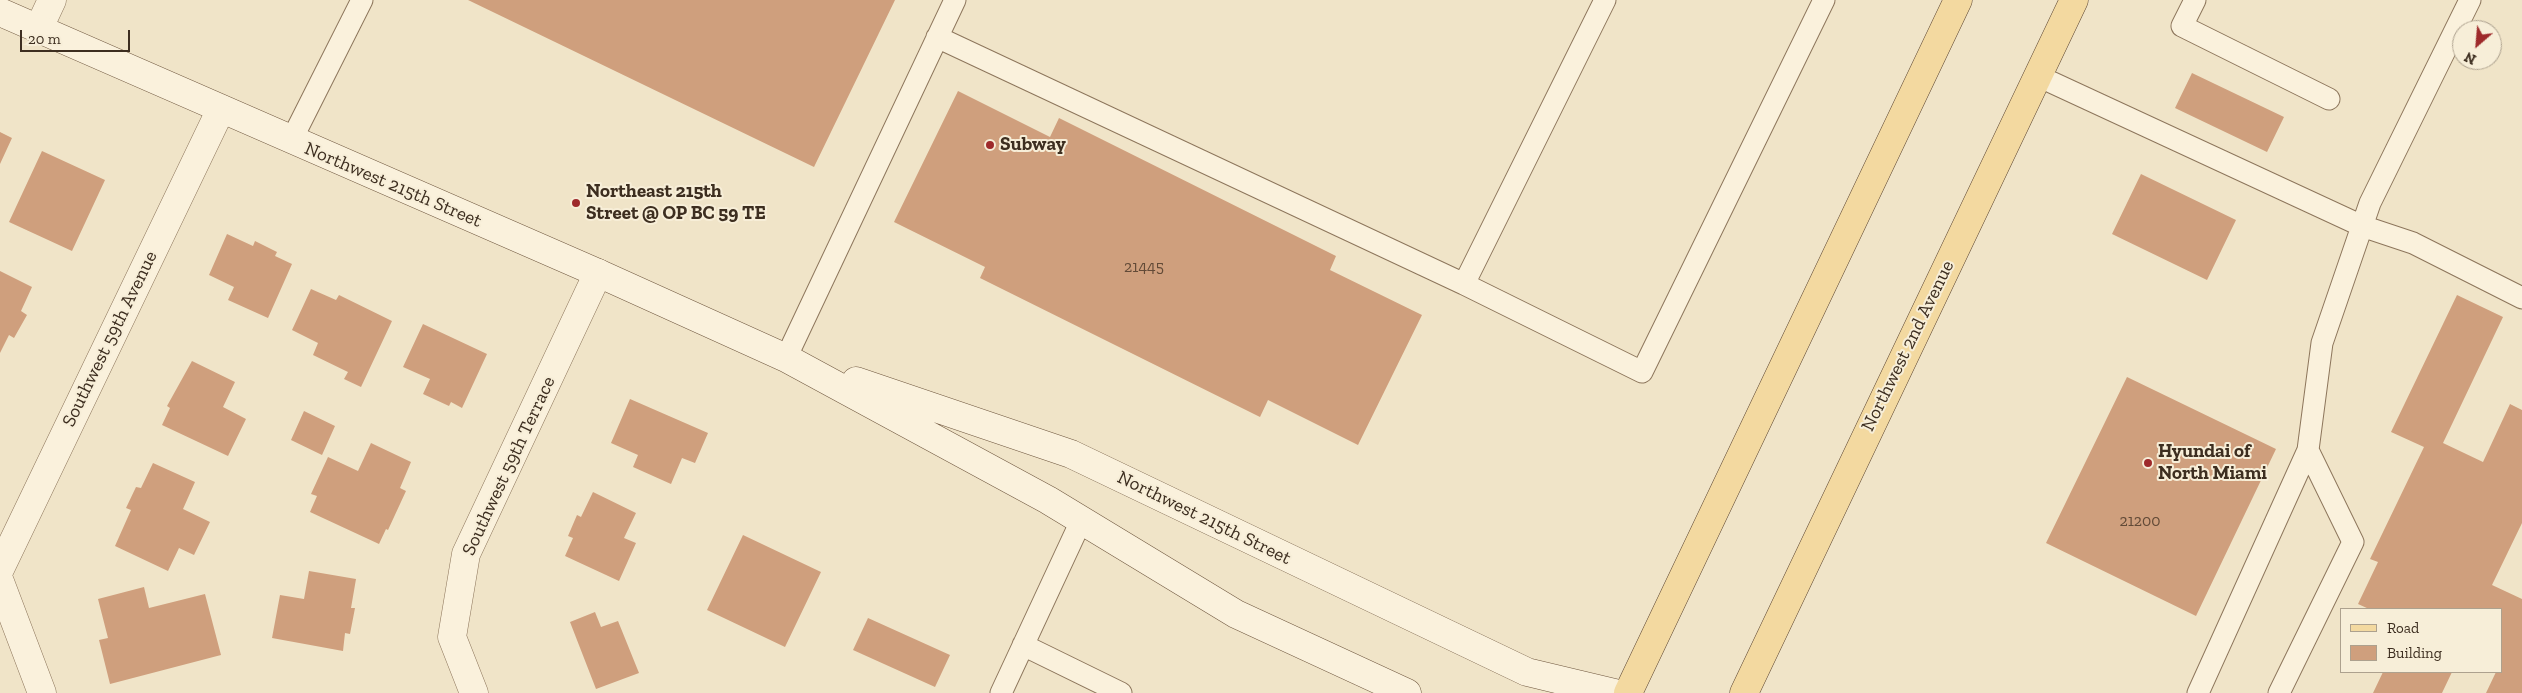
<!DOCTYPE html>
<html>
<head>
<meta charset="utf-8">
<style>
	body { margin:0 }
	#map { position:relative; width:2522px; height:693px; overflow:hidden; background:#f0e4c8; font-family:"Zilla Slab",serif }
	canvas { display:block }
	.legend { position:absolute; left:2340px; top:608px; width:162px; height:65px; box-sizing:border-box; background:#f7eed8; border:1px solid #ada18e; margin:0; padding:6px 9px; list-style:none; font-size:15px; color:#3d2e20 }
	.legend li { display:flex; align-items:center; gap:10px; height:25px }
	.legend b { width:25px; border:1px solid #ada18e }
	.north { position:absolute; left:2452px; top:20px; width:50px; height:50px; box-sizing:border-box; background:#f7eed8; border:1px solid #ada18e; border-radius:50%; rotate:207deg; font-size:14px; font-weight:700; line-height:20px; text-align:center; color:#3d2e20 }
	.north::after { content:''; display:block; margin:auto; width:18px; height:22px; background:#9e2a2b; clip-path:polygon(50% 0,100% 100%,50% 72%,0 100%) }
	.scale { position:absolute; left:20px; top:30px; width:110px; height:22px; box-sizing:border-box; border:2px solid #3d2e20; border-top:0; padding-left:6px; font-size:15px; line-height:18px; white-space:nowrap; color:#3d2e20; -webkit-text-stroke:4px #f7eed8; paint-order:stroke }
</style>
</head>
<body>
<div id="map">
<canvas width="2522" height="693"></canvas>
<ul class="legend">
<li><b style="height:6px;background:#f3d9a0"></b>Road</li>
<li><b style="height:14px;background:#cf9f7d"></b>Building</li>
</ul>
<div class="north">N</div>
<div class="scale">20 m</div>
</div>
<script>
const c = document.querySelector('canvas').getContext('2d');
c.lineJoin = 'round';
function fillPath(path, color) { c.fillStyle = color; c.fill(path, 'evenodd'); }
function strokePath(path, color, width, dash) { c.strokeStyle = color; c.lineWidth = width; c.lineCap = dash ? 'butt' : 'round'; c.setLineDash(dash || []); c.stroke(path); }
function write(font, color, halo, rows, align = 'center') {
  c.font = font + ' "Zilla Slab",serif'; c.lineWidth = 4; c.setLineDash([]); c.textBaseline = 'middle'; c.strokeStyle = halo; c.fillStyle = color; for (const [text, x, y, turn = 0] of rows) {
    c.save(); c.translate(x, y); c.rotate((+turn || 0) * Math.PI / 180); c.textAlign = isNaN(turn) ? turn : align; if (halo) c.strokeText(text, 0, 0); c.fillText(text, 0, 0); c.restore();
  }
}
const building = new Path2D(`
	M468 0H895L814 167Z
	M2192 73 2284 117 2267 152 2175 108Z
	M958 91 1050 137 1059 118 1336 256 1330 270 1422 315 1358 445 1268 400 1260 417 980 278 985 267 894 222Z
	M0 132 12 138 0 164Z
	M42 151 105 180 72 251 9 222Z
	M2141 174 2236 220 2207 280 2112 234Z
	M227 234 253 246 255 241 277 252 275 256 292 264 268 318 228 300 234 287 209 275Z
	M0 271 32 287 21 311 27 315 14 338 9 335 0 353Z
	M311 289 336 300 339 295 392 321 361 387 344 379 348 372 313 355 318 343 292 330Z
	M2457 295 2503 317 2443 443 2483 462 2510 404 2522 410V523L2492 585 2522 599V693H2486L2496 672H2501V609H2369L2358 604 2378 562 2370 559 2424 447 2391 432Z
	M423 324 487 354 462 408 451 402 449 406 423 394 430 379 403 367Z
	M192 361 235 382 223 407 246 419 228 456 162 425 170 408 167 406Z
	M2127 377 2276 449 2196 616 2046 543Z
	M630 399 708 433 695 463 682 458 671 484 633 467 638 455 611 443Z
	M304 411 335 426 322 455 291 440Z
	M371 443 411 462 400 488 406 491 388 530 386 529 379 544 310 512 317 496 311 494 328 457 358 471Z
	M153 463 195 482 183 509 210 522 194 555 179 548 168 571 115 546 131 510 126 508 136 487 141 488Z
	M593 492 636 513 624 538 636 543 619 581 565 556 573 538 568 536 577 515 581 517Z
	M743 535 821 572 785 647 707 610Z
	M309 571 356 579 351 608H355L350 634 345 633 343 651 272 638 280 595 304 599Z
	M144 587 149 608 205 594 221 655 110 684 99 640 108 638 98 599Z
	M595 612 601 627 618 621 639 673 596 689 570 622Z
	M868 618 950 655 935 687 853 650Z
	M2383 672H2452L2442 693H2373Z`);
const lane = new Path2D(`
	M2195 0 2182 26 2329 99
	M937 37 1464 284 1605 0
	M2038 76 2362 226 2413 243 2522 298
	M291 141 362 0
	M1464 284 1642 372 1824 0
	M786 358 955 0
	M1023 645 1121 693
	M1001 693 1081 521
	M2198 693 2308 450 2322 343 2370 203 2470 0
	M2279 693 2353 542 2308 450`);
const street = new Path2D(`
	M38 30 52 0
	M0 569 221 109
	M0 582 42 693
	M474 693 452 637 466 554 598 273`);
const secondary = new Path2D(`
	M0 12 598 273 786 358 1048 500 1236 614 1407 693
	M856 381 1071 454 1527 672 1615 693`);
const primary = new Path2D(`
	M1628 693 1958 0
	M1744 693 2074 0`);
const markers = [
	[990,145,5,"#9e2a2b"],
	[576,203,5,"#9e2a2b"],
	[2148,463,5,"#9e2a2b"]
];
const numberNames = [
	["21445",1144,267],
	["21200",2140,521]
];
const poiNames = [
	["Subway",1000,145],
	["Northeast 215th",586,192],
	["Street @ OP BC 59 TE",586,214],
	["Hyundai of",2158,452],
	["North Miami",2158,474]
];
const streetNames = [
	["Northwest 215th Street",393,185,23],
	["Southwest 59th Avenue",110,339,-64],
	["Northwest 2nd Avenue",1908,346,-64],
	["Southwest 59th Terrace",509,466,-65],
	["Northwest 215th Street",1204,518,26]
];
fillPath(building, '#cf9f7d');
strokePath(lane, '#8d765c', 23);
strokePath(street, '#8d765c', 29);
strokePath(secondary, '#6f573f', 29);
strokePath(primary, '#5b4430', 29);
strokePath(lane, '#faf1dc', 21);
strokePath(street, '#faf1dc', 28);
strokePath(secondary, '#faf1dc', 28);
strokePath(primary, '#f3d9a0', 28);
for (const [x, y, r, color] of markers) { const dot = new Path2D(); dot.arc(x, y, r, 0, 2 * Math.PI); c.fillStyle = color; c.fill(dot); strokePath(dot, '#f7eed8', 2); }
write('16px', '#624a37', null, numberNames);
write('bold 19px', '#3d2e20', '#f7eed8', poiNames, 'left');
write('19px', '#3d2e20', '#f7eed8', streetNames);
</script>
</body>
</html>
